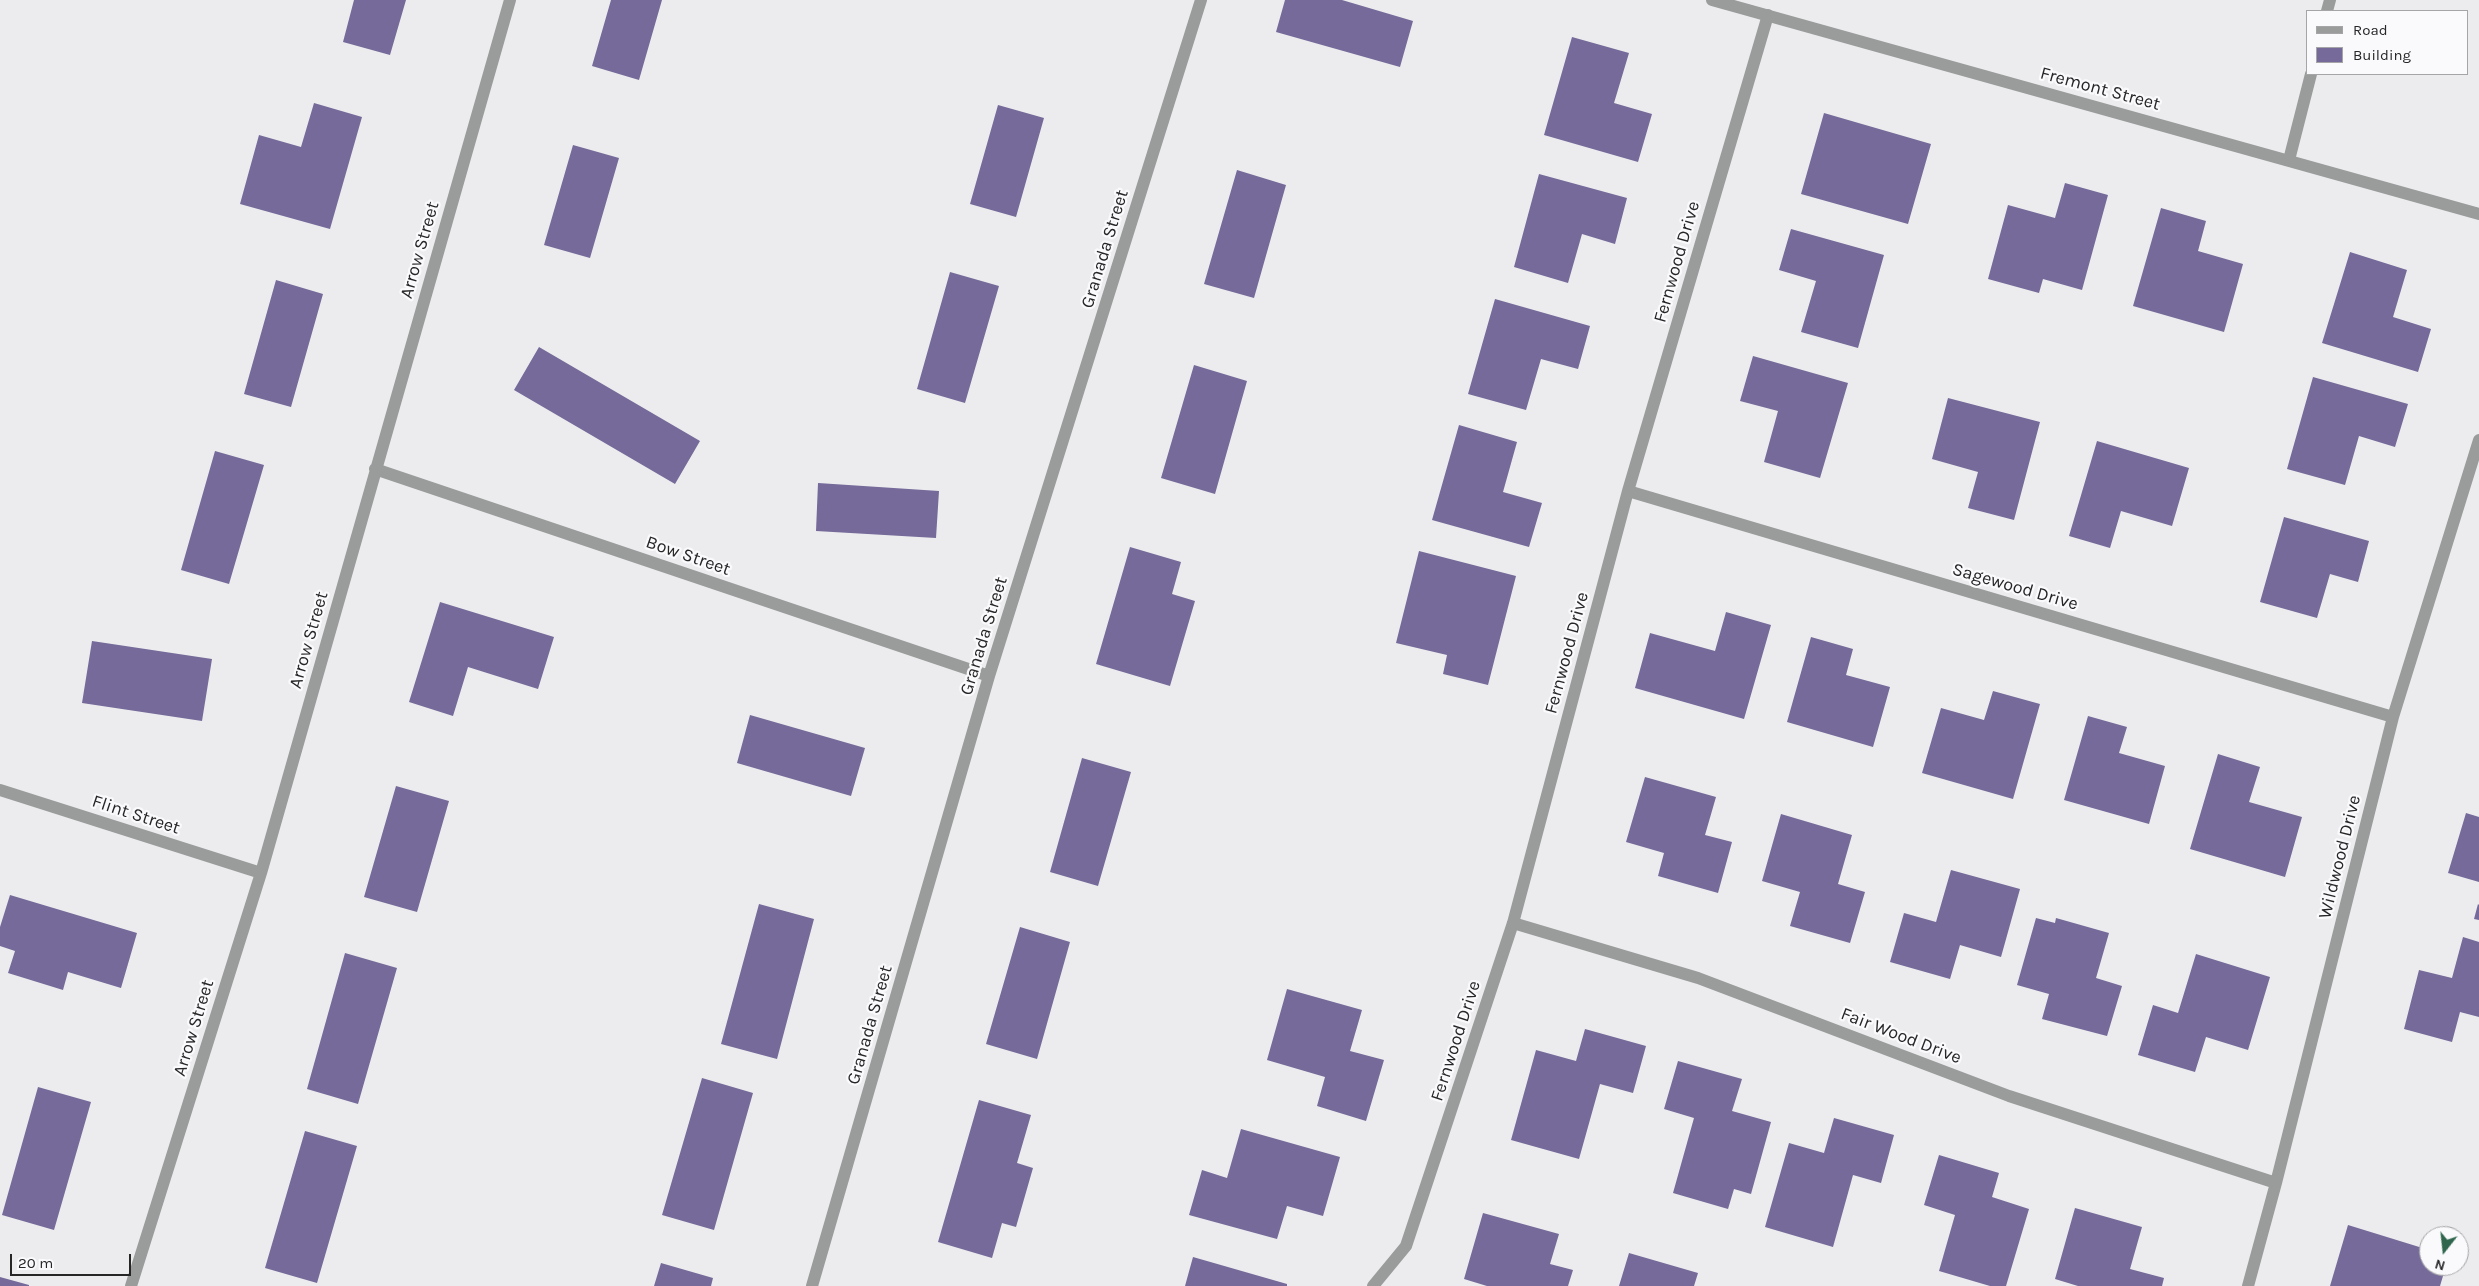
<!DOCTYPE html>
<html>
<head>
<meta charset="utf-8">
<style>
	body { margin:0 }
	#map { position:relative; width:2479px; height:1286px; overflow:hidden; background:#ececef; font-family:Karla,sans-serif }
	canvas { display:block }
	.legend { position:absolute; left:2306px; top:10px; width:162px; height:65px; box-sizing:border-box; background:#faf9fc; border:1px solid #a5a5a7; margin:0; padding:6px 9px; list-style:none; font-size:15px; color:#262627 }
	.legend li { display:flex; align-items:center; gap:10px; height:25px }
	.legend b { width:25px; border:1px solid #a5a5a7 }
	.north { position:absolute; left:2419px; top:1226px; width:50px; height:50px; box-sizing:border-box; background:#faf9fc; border:1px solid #a5a5a7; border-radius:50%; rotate:196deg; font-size:14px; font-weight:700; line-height:20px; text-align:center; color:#262627 }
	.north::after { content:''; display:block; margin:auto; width:18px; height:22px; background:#2f664d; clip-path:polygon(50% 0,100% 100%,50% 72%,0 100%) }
	.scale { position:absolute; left:10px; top:1254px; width:121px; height:22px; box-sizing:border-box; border:2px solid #262627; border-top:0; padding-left:6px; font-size:15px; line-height:18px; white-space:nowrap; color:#262627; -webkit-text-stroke:4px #faf9fc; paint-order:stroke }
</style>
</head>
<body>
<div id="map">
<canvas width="2479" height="1286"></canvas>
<ul class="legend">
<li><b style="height:6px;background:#9a9c9b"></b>Road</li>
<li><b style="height:14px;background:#756a99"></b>Building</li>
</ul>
<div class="north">N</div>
<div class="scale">20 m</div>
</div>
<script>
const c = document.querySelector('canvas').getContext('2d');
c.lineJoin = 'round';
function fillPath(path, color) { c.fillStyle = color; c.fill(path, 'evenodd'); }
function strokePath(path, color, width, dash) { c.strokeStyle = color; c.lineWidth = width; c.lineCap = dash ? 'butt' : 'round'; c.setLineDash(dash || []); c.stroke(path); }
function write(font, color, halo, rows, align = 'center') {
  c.font = font + ' Karla,sans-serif'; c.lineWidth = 4.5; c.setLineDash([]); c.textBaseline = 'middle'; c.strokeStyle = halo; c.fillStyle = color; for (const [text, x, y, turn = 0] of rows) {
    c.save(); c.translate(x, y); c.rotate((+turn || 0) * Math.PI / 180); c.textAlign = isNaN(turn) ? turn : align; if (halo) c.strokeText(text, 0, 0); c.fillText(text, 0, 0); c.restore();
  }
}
const building = new Path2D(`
	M354 0H406L390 55 343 42Z
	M611 0H662L639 80 592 66Z
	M1285 0H1342L1413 21 1400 67 1276 32Z
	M1572 37 1629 53 1614 103 1652 114 1638 162 1544 135Z
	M314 103 362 117 330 229 240 204 259 135 301 147Z
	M998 105 1044 118 1016 217 970 204Z
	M1824 113 1931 144 1908 224 1801 194Z
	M573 145 619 158 590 258 544 245Z
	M1237 170 1286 185 1254 298 1204 284Z
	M1539 174 1627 198 1615 244 1582 234 1568 283 1514 267Z
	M2065 183 2108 195 2082 290 2043 279 2039 293 1988 279 2008 205 2055 218Z
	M2161 208 2206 221 2198 251 2243 264 2224 332 2133 306Z
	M1791 229 1884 255 1858 348 1801 332 1816 281 1779 270Z
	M2350 252 2407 270 2393 317 2431 329 2418 372 2322 343Z
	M950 272 999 286 965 403 917 389Z
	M276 280 323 294 291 407 244 394Z
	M1495 299 1590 326 1578 369 1541 359 1526 410 1468 394Z
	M539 347 700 441 675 484 514 390Z
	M1753 356 1848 383 1820 478 1764 462 1778 411 1740 401Z
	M1194 365 1247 381 1215 494 1161 478Z
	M2313 377 2408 404 2395 447 2359 436 2345 485 2287 469Z
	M1948 398 2040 422 2014 520 1968 508 1978 472 1932 459Z
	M1459 425 1517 442 1503 492 1542 503 1529 547 1432 520Z
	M2097 441 2189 468 2172 526 2121 511 2110 548 2069 536Z
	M215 451 264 465 229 584 181 570Z
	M818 483 939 491 936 538 816 531Z
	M2284 517 2369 541 2358 582 2330 574 2317 618 2260 602Z
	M1130 547 1181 562 1172 594 1195 601 1170 686 1096 664Z
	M1419 551 1516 576 1488 685 1443 674 1447 655 1396 643Z
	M440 602 554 637 538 689 468 667 453 716 409 702Z
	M1726 612 1771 625 1744 719 1635 688 1650 633 1715 651Z
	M1811 637 1853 649 1846 675 1890 687 1873 747 1787 722Z
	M92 641 212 659 202 721 82 703Z
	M1993 691 2040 704 2013 799 1922 773 1941 708 1984 720Z
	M750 715 865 748 851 796 737 763Z
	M2088 716 2127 727 2119 753 2165 766 2149 824 2064 800Z
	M2218 754 2260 767 2249 802 2302 817 2285 877 2190 849Z
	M1082 758 1131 772 1098 886 1050 872Z
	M1645 777 1716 797 1705 835 1732 842 1718 893 1658 876 1664 853 1626 842Z
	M396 786 449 801 417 912 364 897Z
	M2466 813 2479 817V882L2448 873Z
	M1781 814 1852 835 1838 884 1865 892 1850 943 1790 926 1800 892 1762 881Z
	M1951 870 2020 889 2001 957 1960 945 1950 979 1890 962 1904 913 1936 922Z
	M10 895 137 933 121 988 68 972 63 990 8 973 15 951 0 946V927Z
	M759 904 814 919 777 1059 721 1044Z
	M2478 904 2479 905V920L2474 919Z
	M2036 918 2055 923 2056 918 2109 933 2096 978 2122 986 2107 1036 2042 1019 2049 994 2017 985Z
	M1020 927 1070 942 1037 1059 986 1044Z
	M2463 937 2479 942V1017L2460 1012 2452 1042 2404 1029 2419 970 2452 978Z
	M345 953 397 968 358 1104 307 1089Z
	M2196 954 2270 977 2248 1050 2206 1037 2195 1072 2138 1055 2153 1005 2178 1013Z
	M1287 989 1362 1010 1350 1051 1384 1060 1366 1121 1317 1106 1325 1077 1267 1060Z
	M1585 1029 1646 1046 1633 1093 1600 1084 1579 1159 1511 1140 1536 1050 1576 1061Z
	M1678 1061 1742 1079 1732 1111 1771 1122 1751 1194 1734 1189 1728 1209 1673 1193 1694 1118 1664 1109Z
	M702 1078 753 1093 714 1230 662 1215Z
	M38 1087 91 1102 54 1230 2 1215Z
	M979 1100 1031 1115 1017 1163 1033 1168 1016 1227 1002 1223 992 1258 938 1242Z
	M1834 1118 1894 1135 1881 1183 1853 1175 1833 1247 1765 1227 1789 1143 1824 1153Z
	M1241 1129 1340 1157 1323 1216 1287 1206 1277 1239 1189 1215 1202 1170 1227 1178Z
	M305 1131 357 1146 317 1283 265 1268Z
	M1939 1155 1999 1173 1992 1197 2029 1209 2006 1286H1990L1939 1271 1955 1215 1924 1205Z
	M2075 1208 2142 1227 2130 1269 2164 1278 2162 1286H2078L2055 1279Z
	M1483 1213 1559 1234 1550 1264 1573 1270 1568 1286H1487L1464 1279Z
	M2348 1225 2429 1250V1266H2446L2440 1286H2330Z
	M1629 1253 1698 1273 1694 1286H1619Z
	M1193 1257 1287 1284V1286H1185Z
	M661 1263 713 1278 711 1286H654Z
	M0 1277 29 1285V1286H0Z`);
const minor = new Path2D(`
	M1712 0 2479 214
	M2327 11 2330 0
	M2289 160 2311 74
	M375 469 989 676
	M1628 491 2393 717
	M0 790 261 873
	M1513 923 1698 978 2009 1096 2276 1183
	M131 1286 261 873 510 0
	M812 1286 989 676 1201 0
	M1373 1286 1406 1246 1513 923 1628 491 1768 15
	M2248 1286 2276 1183 2393 717 2479 440`);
const streetNames = [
	["Fremont Street",2100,89,15],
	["Granada Street",1105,249,-73],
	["Arrow Street",420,250,-74],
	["Fernwood Drive",1677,262,-74],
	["Bow Street",688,556,19],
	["Sagewood Drive",2015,587,16],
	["Granada Street",984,636,-73],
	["Arrow Street",309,640,-74],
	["Fernwood Drive",1567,653,-75],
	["Flint Street",136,815,18],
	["Wildwood Drive",2340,857,-76],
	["Granada Street",870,1025,-74],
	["Arrow Street",194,1028,-73],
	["Fair Wood Drive",1901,1036,21],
	["Fernwood Drive",1456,1041,-72]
];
fillPath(building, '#756a99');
strokePath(minor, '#9a9c9b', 12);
write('18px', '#262627', '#faf9fc', streetNames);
</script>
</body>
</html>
